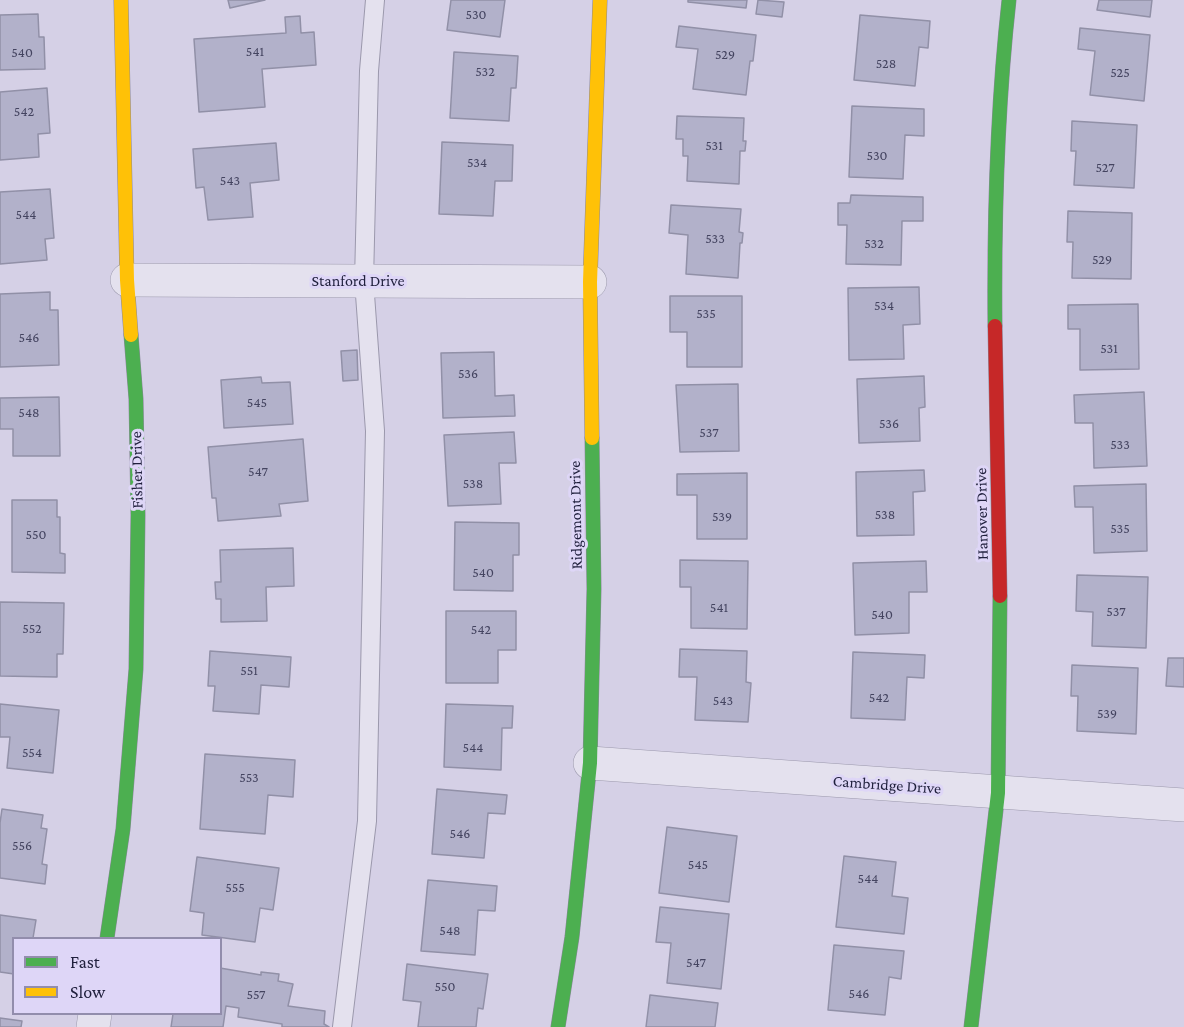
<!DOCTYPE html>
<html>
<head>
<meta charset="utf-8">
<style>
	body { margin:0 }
	#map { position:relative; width:1184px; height:1027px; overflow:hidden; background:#d5d0e6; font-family:"Crimson Pro",serif }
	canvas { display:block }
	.legend { position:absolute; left:12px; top:937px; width:210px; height:78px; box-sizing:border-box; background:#ded6f7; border:2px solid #928dac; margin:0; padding:8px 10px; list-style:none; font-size:18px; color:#1f1f3c }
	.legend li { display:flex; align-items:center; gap:12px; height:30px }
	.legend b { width:30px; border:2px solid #928dac }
</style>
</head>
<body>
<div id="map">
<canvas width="1184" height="1027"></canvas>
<ul class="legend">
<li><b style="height:8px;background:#4caf50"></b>Fast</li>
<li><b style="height:8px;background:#ffc107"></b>Slow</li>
</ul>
</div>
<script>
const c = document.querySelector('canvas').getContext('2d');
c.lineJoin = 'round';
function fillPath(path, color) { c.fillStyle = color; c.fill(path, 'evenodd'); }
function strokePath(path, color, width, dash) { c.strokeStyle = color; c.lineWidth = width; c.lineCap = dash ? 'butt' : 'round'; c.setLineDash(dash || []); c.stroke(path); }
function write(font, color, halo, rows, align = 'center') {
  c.font = font + ' "Crimson Pro",serif'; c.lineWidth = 6; c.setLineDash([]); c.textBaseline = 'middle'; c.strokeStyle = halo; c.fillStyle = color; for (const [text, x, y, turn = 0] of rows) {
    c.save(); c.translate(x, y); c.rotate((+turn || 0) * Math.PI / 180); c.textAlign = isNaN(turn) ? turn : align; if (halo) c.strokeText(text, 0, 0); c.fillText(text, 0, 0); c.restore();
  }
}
const building = new Path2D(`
	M228 0H265L230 8Z
	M451 0H505L500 37 447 30Z
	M688 0H747L746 8 688 2Z
	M758 0 784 2 782 17 756 14Z
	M1099 0H1152L1150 17 1097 10Z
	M38 14 39 37H44L45 69 0 70V15Z
	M860 15 930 21 928 48 919 47 915 86 854 80Z
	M300 16 301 33 314 32 316 65 262 69 265 107 199 112 194 39 286 33 285 17Z
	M679 26 756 35 753 61H750L746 95 693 89 698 49 676 47Z
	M1080 28 1150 35 1144 101 1090 95 1095 51 1078 49Z
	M454 52 518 56 516 88H511L509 121 450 118Z
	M47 88 50 133 38 134 39 157 0 160V92Z
	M852 106 924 109V136L905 135 903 179 849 177Z
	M677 116 744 118 743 141H746L745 151H740L739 184 687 181 688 156H683V139H676Z
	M1072 121 1137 125 1134 188 1074 185 1076 151H1071Z
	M442 142 513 145 512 181H495L493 216 439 214Z
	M276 143 279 180 250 183 253 217 208 220 204 187 196 188 193 149Z
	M50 189 54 238 45 239 47 260 0 264V192Z
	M851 195 923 197V221H902L901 265 846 264 847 225H838V203H850Z
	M671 205 741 209 739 232 743 233 742 243H740L738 278 686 274 688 235 669 233Z
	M1068 211 1132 213 1131 279 1072 278 1073 242H1067Z
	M919 287 920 324 903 325 904 359 849 360 848 288Z
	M50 292V310H58L59 365 0 367V294Z
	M670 296H742V367H687V332H670Z
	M1138 304 1139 369 1080 370V329H1068V305Z
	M357 350 358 380 343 381 341 351Z
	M494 352 495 396 514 395 515 416 443 418 441 353Z
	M924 376 925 407 919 408 920 441 859 443 857 379Z
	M261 377 262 383 290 382 293 424 224 428 221 380Z
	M738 384 739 451 680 452 676 385Z
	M1144 392 1147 466 1094 468 1093 423H1075L1074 395Z
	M59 397 60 456H13V429H0V398Z
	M514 432 516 463H499L501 504 448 506 444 435Z
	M303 439 308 501 279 504 281 516 218 521 216 498H212L208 447Z
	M924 470 925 491 913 492 914 535 857 536 856 472Z
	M747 473V539H697V495H677V474Z
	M1146 484 1147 551 1094 553 1093 507H1075L1074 486Z
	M12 500H57V517H60V553L65 554V573L12 572Z
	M455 522 519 523V555H513V591L454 590Z
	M293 548 294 586 266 587 267 621 221 622V599H216L215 582H221L220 550Z
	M680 560 748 561 747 629 691 628V587H680Z
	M926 561 927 592H909V633L855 635 853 563Z
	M1077 575 1148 577 1146 648 1092 646 1093 612 1076 611Z
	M0 602 64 603 63 654H57V677L0 676Z
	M446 611H516V650H498V683H446Z
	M680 649 747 651 746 682 751 683 748 722 695 720 697 677H679Z
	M210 651 291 657 289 687 261 685 259 714 213 711 215 686H208Z
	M853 652 925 655 924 678 907 677 905 720 851 718Z
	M1168 658H1184V687L1166 686Z
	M1072 665 1138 668 1136 734 1077 731 1078 696H1071Z
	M0 704 59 710 53 773 7 768 10 737H0Z
	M446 704 513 706 512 728H502L501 770 444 767Z
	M205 754 295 760 293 797 268 795 265 834 200 829Z
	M437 789 507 795 505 814 488 813 484 858 432 854Z
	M2 809 43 815 41 828 47 829 42 864 47 865 45 884 0 878V823Z
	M667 827 737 836 729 902 659 893Z
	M844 856 896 862 892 896 908 898 904 934 836 927Z
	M197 857 279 868 273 910 260 908 255 942 202 935 204 913 190 911Z
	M428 880 497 886 495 911 478 910 475 955 421 951Z
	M660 907 729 914 721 989 667 983 671 943 656 942Z
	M0 915 36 920 33 938H14V974L0 972Z
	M834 945 904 951 901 979 889 977 885 1015 828 1010Z
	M407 964 488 974 483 1009 478 1008 476 1027H418L421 1002 403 1000Z
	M220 968 261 975V972L279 974 278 981 293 984 288 1006 325 1011 324 1024 329 1027H282V1024L238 1017 239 1008 226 1006 223 1027H171L173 1014H220Z
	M650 995 718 1003 715 1027H646Z
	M0 1018 22 1021 21 1027H0Z`);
const lane = new Path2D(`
	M342 1027 367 821 375 431 364 281 369 71 375 0`);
const street = new Path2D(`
	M127 280 590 282
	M590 763 1184 805
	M93 1027 95 1014`);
const fast = new Path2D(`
	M995 326C994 218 997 108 1009 0
	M107 938 123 829 136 669 138 515 136 399 131 335
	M558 1027 572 937 590 763 594 589 592 438
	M971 1027 998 793 1000 596`);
const slow = new Path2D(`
	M121 0 127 280 131 335
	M592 438 590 282 600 0`);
const jam = new Path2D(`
	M995 326 1000 596`);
const numberNames = [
	["530",476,15],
	["541",255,52],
	["540",22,53],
	["529",725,55],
	["528",886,64],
	["532",485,72],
	["525",1120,73],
	["542",24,112],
	["531",714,146],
	["530",877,156],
	["534",477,163],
	["527",1105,168],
	["543",230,181],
	["544",26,215],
	["533",715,239],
	["532",874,244],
	["529",1102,260],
	["534",884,306],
	["535",706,314],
	["546",29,338],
	["531",1109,349],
	["536",468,374],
	["545",257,403],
	["548",29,413],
	["536",889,424],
	["537",709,433],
	["533",1120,445],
	["547",258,472],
	["538",473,484],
	["538",885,515],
	["539",722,517],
	["535",1120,529],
	["550",36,535],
	["540",483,573],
	["541",719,608],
	["537",1116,612],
	["540",882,615],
	["552",32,629],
	["542",481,630],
	["551",249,671],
	["542",879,698],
	["543",723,701],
	["539",1107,714],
	["544",473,748],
	["554",32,753],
	["553",249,778],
	["546",460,834],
	["556",22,846],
	["545",698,865],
	["544",868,879],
	["555",235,888],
	["548",450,931],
	["547",696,963],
	["550",445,987],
	["546",859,994],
	["557",256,995]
];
const streetNames = [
	["Stanford Drive",358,281],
	["Fisher Drive",137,470,-91],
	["Hanover Drive",982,514,-91],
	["Ridgemont Drive",576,515,-91],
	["Cambridge Drive",887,785,4]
];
fillPath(building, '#b2b1ca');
strokePath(building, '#9190a7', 1.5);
strokePath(lane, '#9b98ac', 20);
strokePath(street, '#9b98ac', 34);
strokePath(fast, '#8b889b', 15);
strokePath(slow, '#8b889b', 15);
strokePath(jam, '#8b889b', 15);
strokePath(lane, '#e4e1ee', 18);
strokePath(street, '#e4e1ee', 33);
strokePath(fast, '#4caf50', 14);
strokePath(slow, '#ffc107', 14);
strokePath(jam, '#c62828', 14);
write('14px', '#444460', null, numberNames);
write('16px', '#1f1f3c', '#ded6f7', streetNames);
</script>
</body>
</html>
